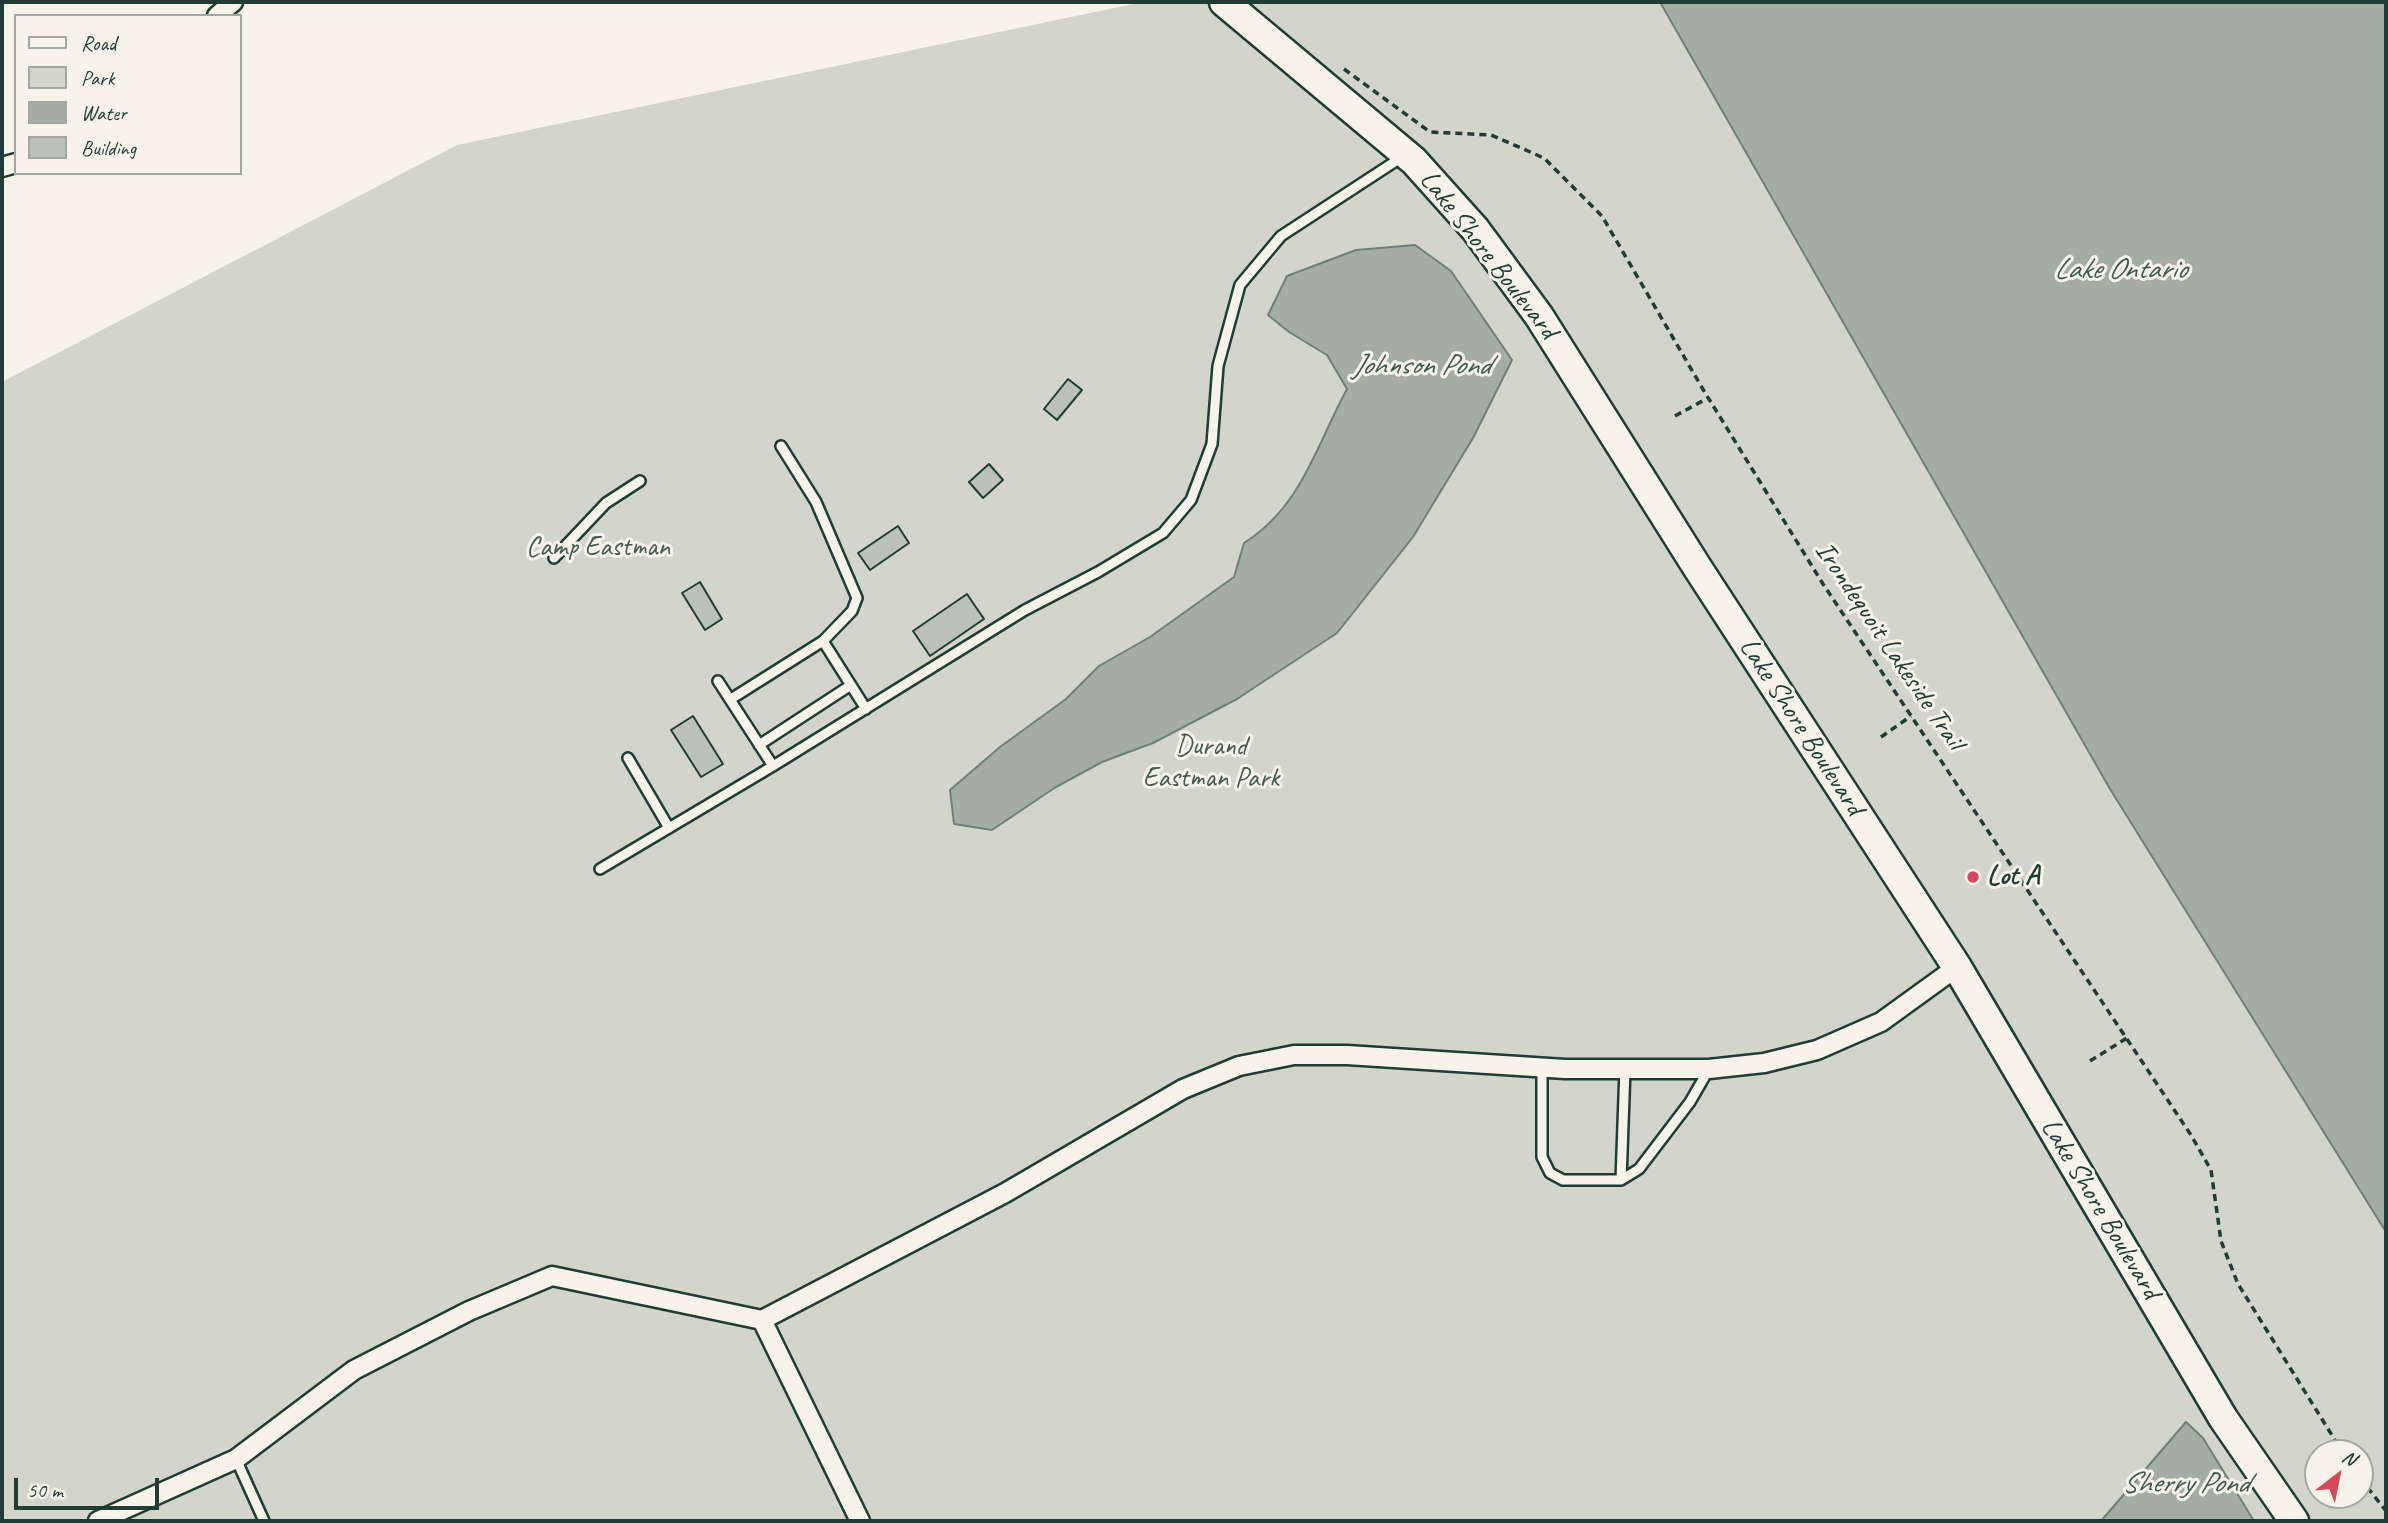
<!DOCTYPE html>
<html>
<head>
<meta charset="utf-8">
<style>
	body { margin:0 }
	#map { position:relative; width:2388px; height:1523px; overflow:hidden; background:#f7f3e8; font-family:Caveat,sans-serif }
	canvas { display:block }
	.frame { position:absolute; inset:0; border:4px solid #1f3d34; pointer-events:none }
	.legend { position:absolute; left:14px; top:14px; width:228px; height:161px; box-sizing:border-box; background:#f7f3e8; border:2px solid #a1aaa0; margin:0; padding:9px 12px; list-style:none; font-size:21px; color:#1f3d34 }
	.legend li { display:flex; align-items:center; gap:14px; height:35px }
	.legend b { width:35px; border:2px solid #a1aaa0 }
	.north { position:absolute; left:2304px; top:1439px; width:70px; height:70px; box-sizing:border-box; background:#f7f3e8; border:2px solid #a1aaa0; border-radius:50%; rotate:32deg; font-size:19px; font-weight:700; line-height:28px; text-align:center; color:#1f3d34 }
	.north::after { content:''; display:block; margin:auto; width:24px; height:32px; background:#d1495b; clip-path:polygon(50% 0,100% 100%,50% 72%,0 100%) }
	.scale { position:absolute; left:14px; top:1478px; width:145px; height:32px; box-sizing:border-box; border:4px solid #1f3d34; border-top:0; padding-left:9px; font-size:21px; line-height:24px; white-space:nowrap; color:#1f3d34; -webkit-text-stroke:5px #f7f3e8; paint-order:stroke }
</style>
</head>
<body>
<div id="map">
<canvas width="2388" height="1523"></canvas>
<div class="frame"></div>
<ul class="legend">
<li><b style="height:9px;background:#f7f3e8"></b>Road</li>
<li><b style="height:19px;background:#d3d5ca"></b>Park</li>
<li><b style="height:19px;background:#a4ada3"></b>Water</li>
<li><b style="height:19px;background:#bbc1b6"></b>Building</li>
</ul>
<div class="north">N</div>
<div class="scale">50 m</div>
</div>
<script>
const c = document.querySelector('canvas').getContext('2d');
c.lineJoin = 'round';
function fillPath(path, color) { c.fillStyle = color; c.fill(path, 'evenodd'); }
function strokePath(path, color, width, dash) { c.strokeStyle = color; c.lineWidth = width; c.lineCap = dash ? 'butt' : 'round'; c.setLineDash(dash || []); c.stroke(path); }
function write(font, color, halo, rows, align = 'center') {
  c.font = font + ' Caveat,sans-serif'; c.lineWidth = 6; c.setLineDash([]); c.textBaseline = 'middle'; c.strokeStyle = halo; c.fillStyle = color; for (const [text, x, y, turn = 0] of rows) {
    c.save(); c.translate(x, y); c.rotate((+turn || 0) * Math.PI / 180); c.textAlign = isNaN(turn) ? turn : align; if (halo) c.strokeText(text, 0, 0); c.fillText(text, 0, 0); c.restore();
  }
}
const green = new Path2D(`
	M1143 2H1660L2110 789 2386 1232V1521H2V382L457 145ZM2318 1453H2360V1495H2318Z`);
const water = new Path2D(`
	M1660 2H2386V1232L2110 789Z
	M1415 245 1451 271 1512 360 1473 438 1413 537 1337 633 1237 699 1153 743 1102 762 1056 787 992 830 954 824 950 790 1000 747 1066 699 1099 666 1150 637 1234 577 1244 543C1302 506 1316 446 1347 389L1327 355 1289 332 1268 315 1287 276 1356 250Z
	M2186 1422 2203 1438 2254 1521H2101Z`);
const building = new Path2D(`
	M1068 379 1082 390 1057 420 1044 409Z
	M989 464 1003 480 983 498 969 482Z
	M898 526 909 543 870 570 858 553Z
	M700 582 722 619 705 630 682 593Z
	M967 594 984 619 930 656 913 631Z
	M693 716 723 764 701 777 671 730Z`);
const path = new Path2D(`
	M1344 69 1430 132 1491 135 1544 158 1602 216 1704 391 1823 584 2191 1135 2211 1170 2221 1241 2238 1284 2343 1453
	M1675 416 1708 398
	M1881 737 1911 716
	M2090 1061 2127 1038
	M2360 1478 2386 1511`);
const lane = new Path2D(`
	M781 446 816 502 857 598 852 611 823 641
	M554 558 606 503 640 481
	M718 681 773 766
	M731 699 823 641 866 709
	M759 745 851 685
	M628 758 669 828
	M600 869 773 766 1025 610 1098 572 1163 533 1191 500 1212 444 1218 366 1240 285 1281 236 1402 157
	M1542 1067V1157L1550 1173 1563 1180H1621L1639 1169 1690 1102 1709 1069
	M1621 1180 1625 1069
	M236 1459 264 1521`);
const street = new Path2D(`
	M217 16 233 2
	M2 167 16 163
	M762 1320 860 1521
	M98 1521 236 1459 354 1370 469 1311 552 1276 762 1320 1005 1193 1183 1089 1239 1066 1294 1055H1347L1565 1069H1709L1764 1063 1817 1050 1881 1022 1957 967`);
const primary = new Path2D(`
	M1224 2 1414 161 1475 229 1539 316 1697 567 1957 967 2223 1418 2294 1521`);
const markers = [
	[1973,877,7,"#d1495b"]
];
const streetNames = [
	["Lake Shore Boulevard",1488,255,52],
	["Irondequoit Lakeside Trail",1889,646,56],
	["Lake Shore Boulevard",1801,727,57],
	["Lake Shore Boulevard",2100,1209,59]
];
const parkNames = [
	["Camp Eastman",598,548],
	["Durand",1211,747],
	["Eastman Park",1211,779]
];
const poiNames = [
	["Lot A",1987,877]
];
const waterNames = [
	["Lake Ontario",2120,270],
	["Johnson Pond",1421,366],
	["Sherry Pond",2185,1484]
];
fillPath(green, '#d3d5ca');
fillPath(water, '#a4ada3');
strokePath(water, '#6f8077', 2);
fillPath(building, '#bbc1b6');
strokePath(building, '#1f3d34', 2);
strokePath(lane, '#1f3d34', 14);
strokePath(street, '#1f3d34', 23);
strokePath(primary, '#1f3d34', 33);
strokePath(path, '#1f3d34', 3.5, [7, 5]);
strokePath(lane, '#f7f3e8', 9);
strokePath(street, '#f7f3e8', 18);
strokePath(primary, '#f7f3e8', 28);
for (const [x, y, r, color] of markers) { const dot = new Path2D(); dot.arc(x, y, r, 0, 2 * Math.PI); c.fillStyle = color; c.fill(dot); strokePath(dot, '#f7f3e8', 2.5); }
write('28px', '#1f3d34', '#f7f3e8', streetNames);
write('28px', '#435b52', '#f7f3e8', parkNames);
write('bold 28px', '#1f3d34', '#f7f3e8', poiNames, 'left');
write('italic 30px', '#405950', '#f7f3e8', waterNames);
</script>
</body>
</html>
